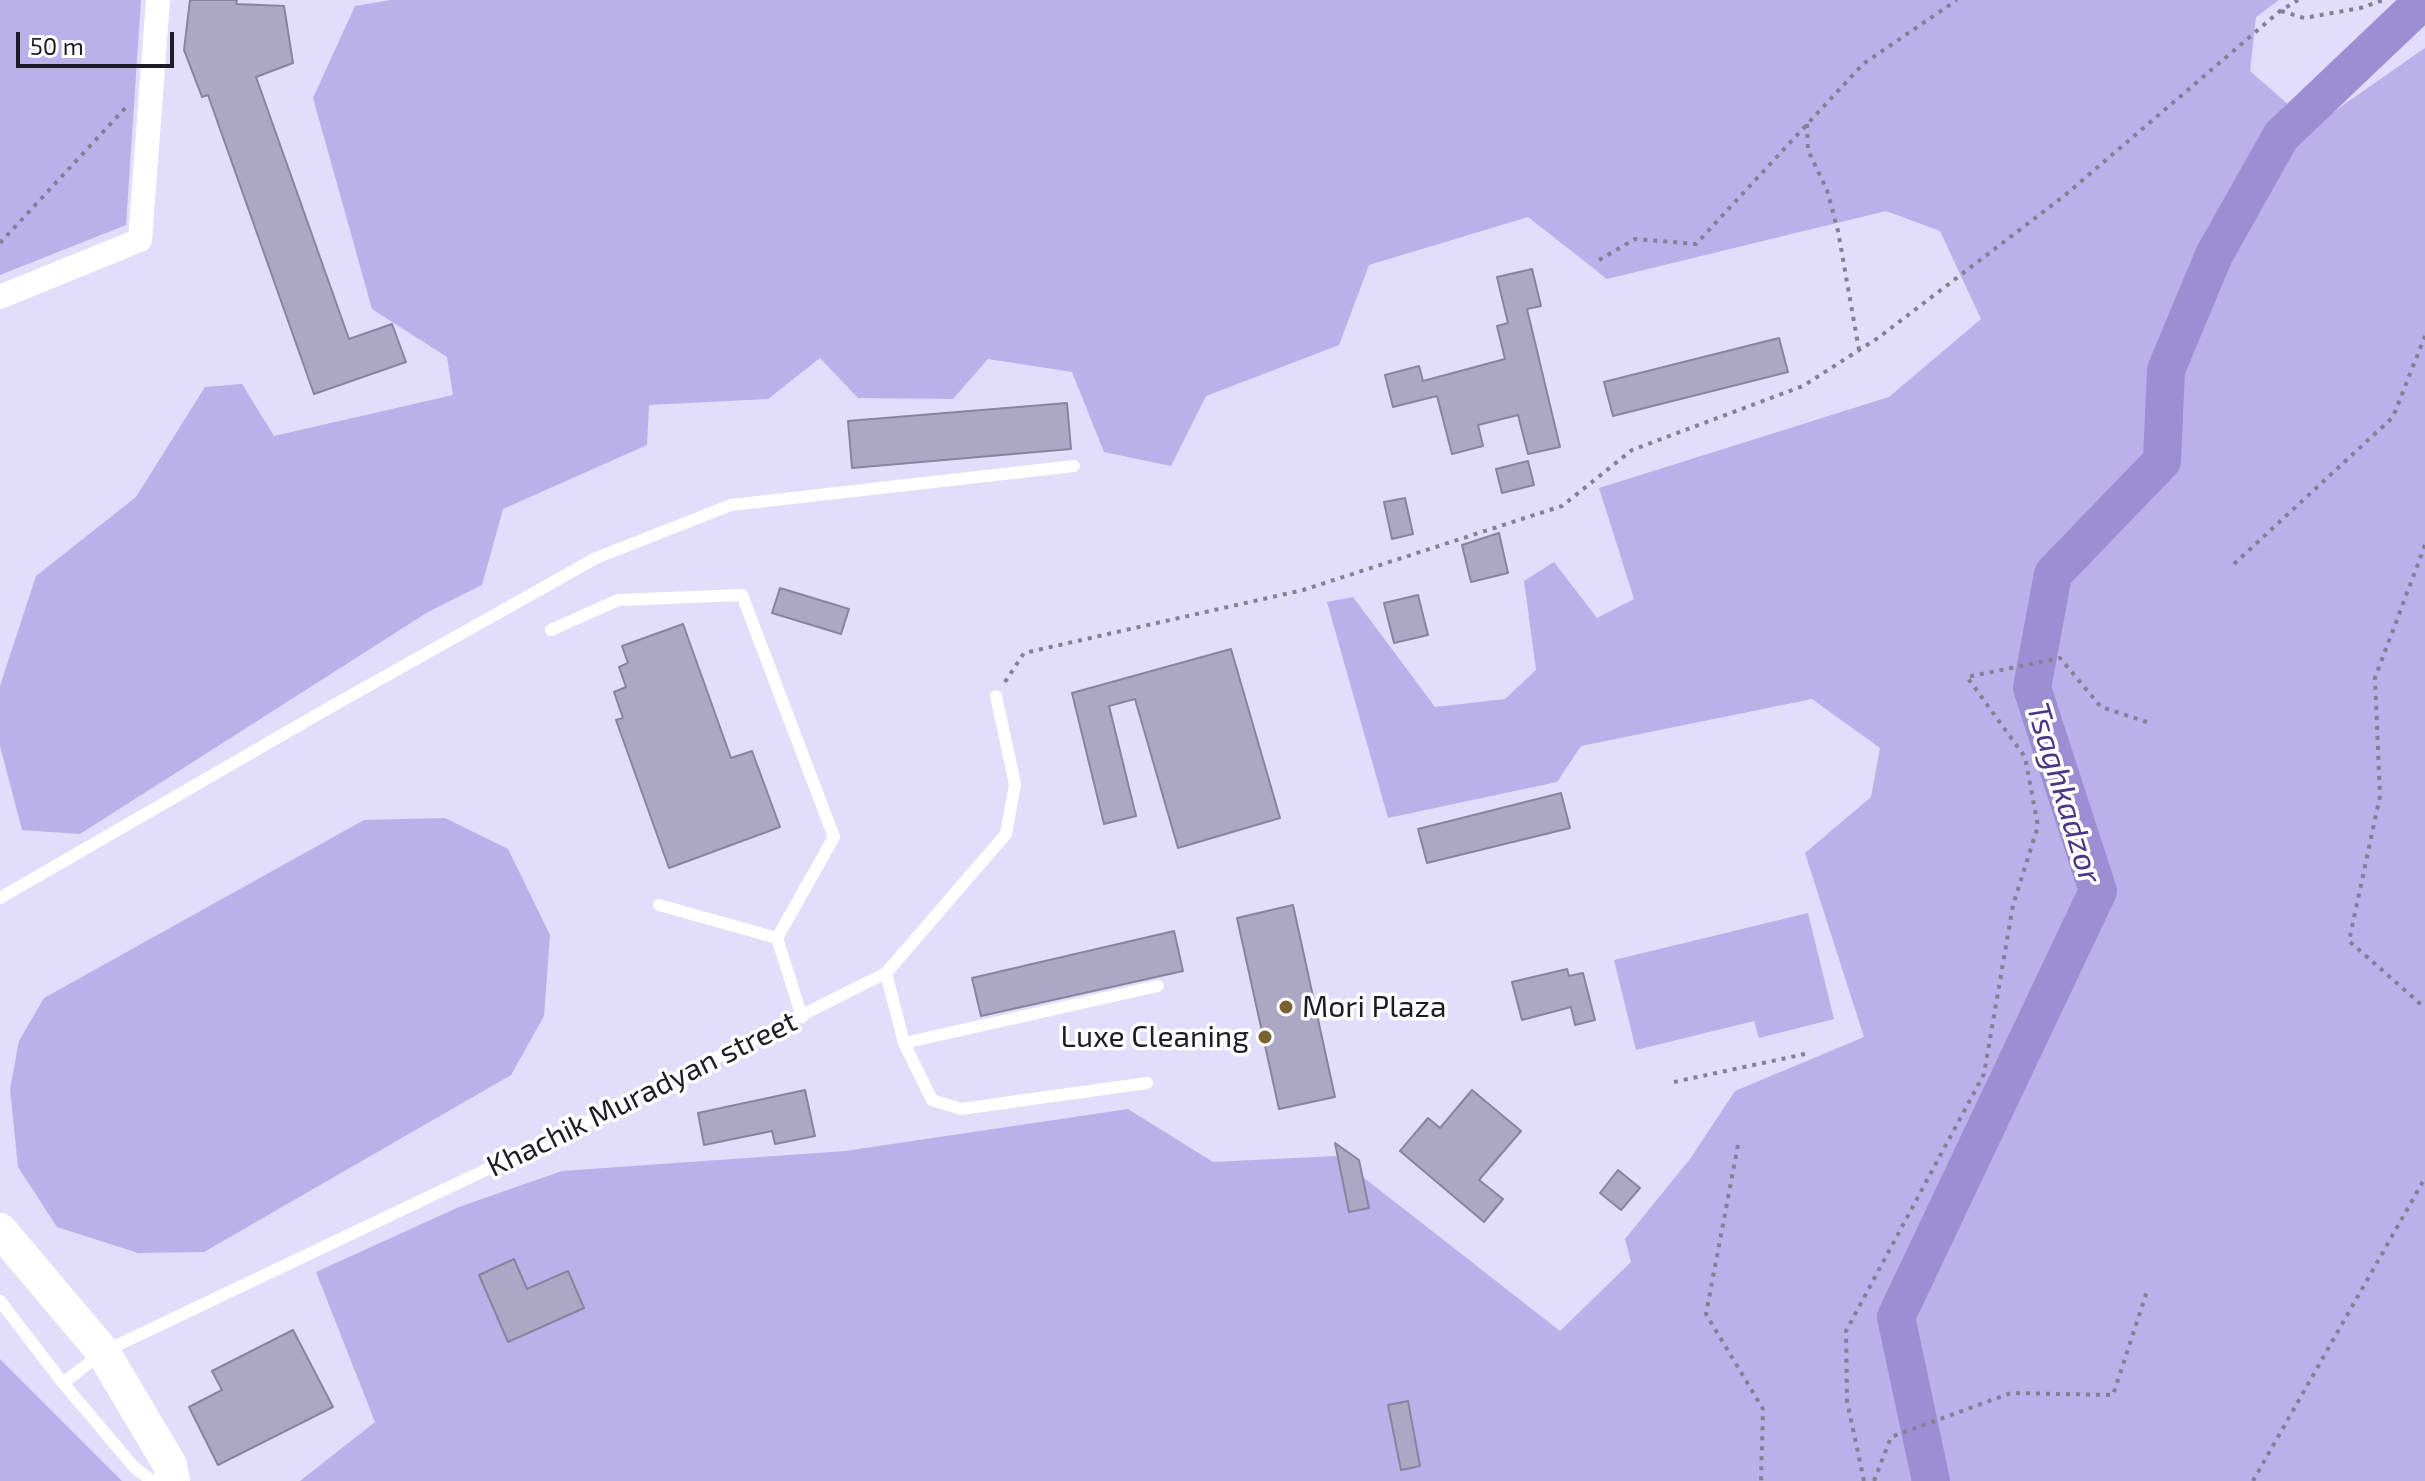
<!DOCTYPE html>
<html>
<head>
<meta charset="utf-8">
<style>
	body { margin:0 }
	#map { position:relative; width:2425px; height:1481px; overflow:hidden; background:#e1ddfa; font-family:"Exo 2",sans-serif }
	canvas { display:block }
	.scale { position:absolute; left:16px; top:32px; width:158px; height:36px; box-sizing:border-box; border:4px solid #1e1c26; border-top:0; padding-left:10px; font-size:24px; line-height:28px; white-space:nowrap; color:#1e1c26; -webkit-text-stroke:6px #fff; paint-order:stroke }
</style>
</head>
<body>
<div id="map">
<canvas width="2425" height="1481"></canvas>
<div class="scale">50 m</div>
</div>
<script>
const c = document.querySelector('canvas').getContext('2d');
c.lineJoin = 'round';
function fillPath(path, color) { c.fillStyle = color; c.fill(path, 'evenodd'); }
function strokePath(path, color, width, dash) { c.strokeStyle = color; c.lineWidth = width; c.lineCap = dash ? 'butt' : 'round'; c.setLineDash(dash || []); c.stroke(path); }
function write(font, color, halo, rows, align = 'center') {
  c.font = font + ' "Exo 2",sans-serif'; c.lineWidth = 7; c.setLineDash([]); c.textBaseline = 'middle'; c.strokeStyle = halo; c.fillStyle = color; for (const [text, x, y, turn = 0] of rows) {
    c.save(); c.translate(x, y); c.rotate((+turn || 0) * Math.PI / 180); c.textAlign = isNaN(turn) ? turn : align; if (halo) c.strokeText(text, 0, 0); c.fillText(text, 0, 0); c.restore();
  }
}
const green = new Path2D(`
	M0 0H141L126 225 0 275Z
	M391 0H2279L2256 17 2250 71 2313 126 2425 48V1481H300L375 1422 316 1272 459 1207 562 1171 845 1151 1128 1109 1213 1162 1336 1156 1560 1331 1631 1262 1625 1239 1690 1159 1735 1091 1864 1037 1805 853 1871 797 1880 748 1812 699 1581 746 1557 782 1388 818 1327 602 1353 597 1435 707 1505 699 1536 670 1524 581 1554 562 1597 618 1634 599 1599 488 1889 397 1981 319 1940 231 1886 211 1607 279 1528 217 1369 265 1339 345 1206 396 1171 466 1104 452 1072 372 988 359 953 399 858 398 820 358 768 399 649 405 647 445 503 509 482 585 428 612 80 834 22 830 0 746V686L36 576 136 497 205 387 242 384 274 436 453 395 447 357 372 309 313 98 355 6Z
	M445 818 508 849 550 935 544 1016 511 1075 204 1252 138 1253 57 1227 18 1167 10 1089 19 1041 44 998 364 820Z
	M1808 913 1834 1019 1759 1038 1754 1021 1636 1050 1614 960Z
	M0 1359 122 1481H0Z`);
const river = new Path2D(`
	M1931 1481 1896 1317 2098 891 2032 688 2053 574 2162 461 2166 370 2214 255 2281 136 2424 0`);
const building = new Path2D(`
	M190 0H237L236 4 284 6 293 63 256 77 349 339 392 324 406 362 314 394 208 95 202 97 184 50Z
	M1532 269 1541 306 1527 309 1560 447 1528 454 1518 415 1478 425 1483 446 1452 454 1437 396 1393 407 1385 375 1419 366 1423 381 1505 359 1497 326 1508 323 1497 277Z
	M1779 338 1788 372 1613 416 1604 382Z
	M1067 403 1071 449 852 468 848 421Z
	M1528 461 1534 485 1502 493 1496 469Z
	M1405 498 1413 534 1392 539 1384 502Z
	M1499 533 1508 573 1471 582 1462 545Z
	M780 588 849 609 841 634 772 613Z
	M1418 595 1428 635 1394 643 1384 603Z
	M683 624 731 758 752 751 780 827 669 868 616 720 623 718 614 692 626 687 619 667 628 663 622 646Z
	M1231 649 1280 818 1178 848 1135 699 1109 706 1136 816 1104 824 1072 693Z
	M1561 793 1570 828 1427 863 1418 829Z
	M1293 905 1335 1097 1279 1109 1237 918Z
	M1174 931 1183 971 981 1016 972 978Z
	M1567 969 1569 976 1583 973 1595 1020 1575 1025 1571 1007 1522 1020 1512 982Z
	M805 1090 815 1136 775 1144 772 1131 704 1145 698 1113Z
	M1472 1090 1521 1131 1479 1180 1503 1199 1484 1222 1400 1151 1428 1118 1440 1128Z
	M1335 1143 1359 1160 1369 1208 1349 1212Z
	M1618 1170 1640 1188 1621 1210 1600 1193Z
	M514 1259 527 1289 568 1271 584 1308 508 1342 479 1275Z
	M293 1330 333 1407 218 1465 189 1407 222 1390 212 1371Z
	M1408 1401 1420 1466 1401 1470 1388 1405Z`);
const path = new Path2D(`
	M2281 11 2304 18 2360 8 2384 0
	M1807 124 1808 150 1827 190 1838 231 1859 350
	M0 243 128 105
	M1599 260 1635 239 1696 244 1863 64 1957 0
	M2425 545 2375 678 2380 796 2349 941 2425 1008
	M2234 564 2393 417 2425 336
	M1005 682 1024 653 1303 590 1562 506 1632 450 1803 386 1878 338 2064 196 2280 11 2298 0
	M1674 1082 1805 1054
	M1738 1145 1706 1314 1763 1409 1761 1481
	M1864 1481 1847 1401 1846 1331 1984 1074 2013 905 2038 826 2025 757 1967 677 2060 658 2101 707 2150 723
	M1874 1481 1891 1437 2011 1393 2113 1395 2148 1288
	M2253 1481 2425 1178`);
const lane = new Path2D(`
	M551 630 618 600 742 595 834 837 777 938 802 1017
	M0 898 327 709 596 558 731 505 1074 466
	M659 905 777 938
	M886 973 904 1043 932 1100 961 1109 1147 1083
	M904 1043 1158 986
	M0 1301 63 1383 134 1467 152 1481
	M63 1383 103 1352 622 1105 886 973 1006 834 1015 784 996 696`);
const street = new Path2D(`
	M0 297 140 240 158 0`);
const secondary = new Path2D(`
	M0 1230 103 1352 170 1465 173 1481`);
const markers = [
	[1286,1007,8,"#7a6132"],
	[1265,1037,8,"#7a6132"]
];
const poiNames = [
	["Mori Plaza",1302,1007],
	["Luxe Cleaning",1249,1037,"right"]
];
const streetNames = [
	["Khachik Muradyan street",642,1094,-26]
];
const waterNames = [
	["Tsaghkadzor",2064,793,73]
];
fillPath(green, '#bab0ea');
strokePath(river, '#9b8ed2', 38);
fillPath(building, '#aca8c3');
strokePath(building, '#88849e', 2);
strokePath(path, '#838094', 4, [4, 6]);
strokePath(lane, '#fff', 12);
strokePath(street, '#fff', 24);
strokePath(secondary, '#fff', 34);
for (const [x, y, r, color] of markers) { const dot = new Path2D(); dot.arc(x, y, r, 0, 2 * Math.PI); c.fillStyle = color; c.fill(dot); strokePath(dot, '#fff', 3); }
write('30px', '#1e1c26', '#fff', poiNames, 'left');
write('30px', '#1e1c26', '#fff', streetNames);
write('italic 32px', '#4b3586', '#fff', waterNames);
</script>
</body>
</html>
